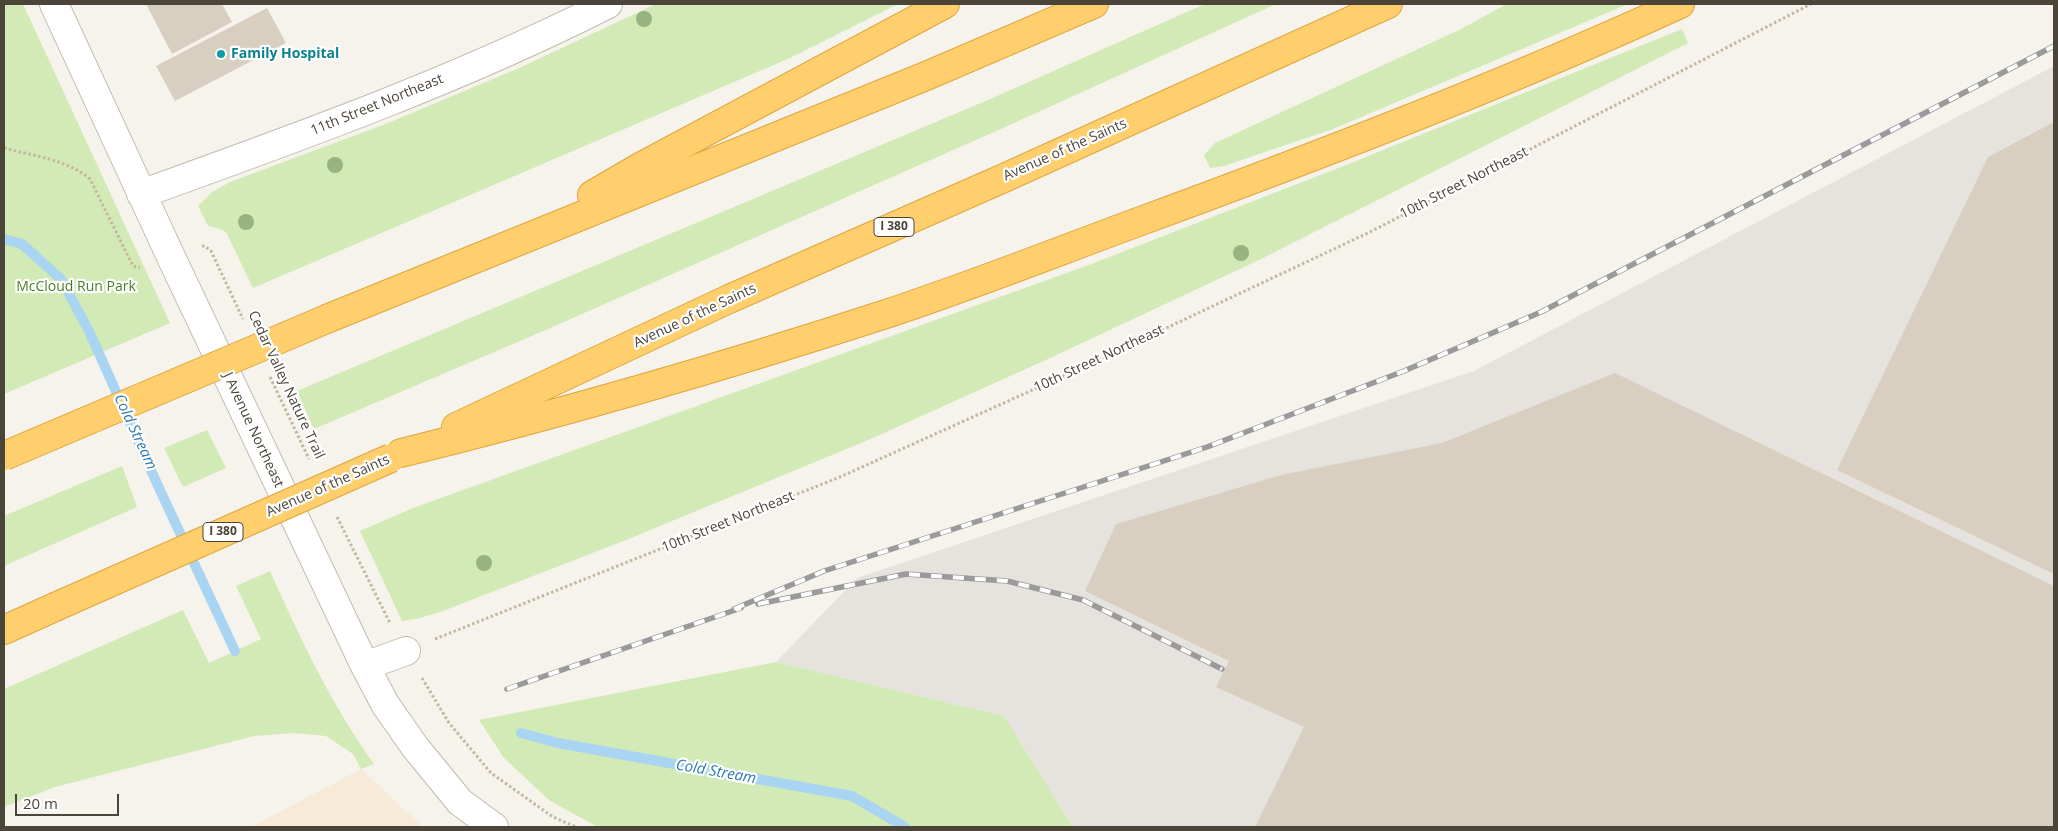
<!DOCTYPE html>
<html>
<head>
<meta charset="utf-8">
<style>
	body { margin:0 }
	#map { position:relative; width:2058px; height:831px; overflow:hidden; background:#f6f3ec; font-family:"Open Sans",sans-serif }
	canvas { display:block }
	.frame { position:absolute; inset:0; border:5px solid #4b4439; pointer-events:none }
	.scale { position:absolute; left:15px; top:794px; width:104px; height:22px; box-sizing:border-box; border:2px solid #4b4439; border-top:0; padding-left:6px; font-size:15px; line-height:18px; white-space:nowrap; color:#4b4439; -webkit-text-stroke:4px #fff; paint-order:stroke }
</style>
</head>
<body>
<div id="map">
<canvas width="2058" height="831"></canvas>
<div class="frame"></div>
<div class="scale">20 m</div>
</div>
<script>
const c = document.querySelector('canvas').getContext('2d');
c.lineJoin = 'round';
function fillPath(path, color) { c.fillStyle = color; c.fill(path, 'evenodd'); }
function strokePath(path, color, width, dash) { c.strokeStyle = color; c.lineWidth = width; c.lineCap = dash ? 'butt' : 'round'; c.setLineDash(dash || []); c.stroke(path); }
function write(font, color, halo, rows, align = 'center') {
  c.font = font + ' "Open Sans",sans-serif'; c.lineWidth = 4.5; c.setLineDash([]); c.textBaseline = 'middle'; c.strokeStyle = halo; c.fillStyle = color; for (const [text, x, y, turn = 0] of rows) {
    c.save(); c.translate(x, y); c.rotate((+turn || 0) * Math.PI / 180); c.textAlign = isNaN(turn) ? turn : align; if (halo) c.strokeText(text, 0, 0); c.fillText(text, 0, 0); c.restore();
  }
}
const commercial = new Path2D(`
	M361 769 423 827H251Z`);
const industrial = new Path2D(`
	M2054 66V827H1073L1004 716 776 662 857 578 1474 371Z`);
const green = new Path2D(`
	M4 4H23L170 323 4 394Z
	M656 4H898L790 58 253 288 226 232 218 228 208 226 198 206 212 192 230 182 388 123 517 69Z
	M1205 4H1276L1003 128 548 329 314 429 297 391 988 100Z
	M1507 4H1628L1333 129 1224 166 1210 168 1204 155 1215 143 1459 30Z
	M1682 29 1688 43 1259 260 1048 359 866 441 626 540 443 611 420 618 402 621 360 531 413 508 1086 266 1341 167Z
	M207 430 226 468 183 487 164 448Z
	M122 466 137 507 4 566V516Z
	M270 571C300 638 331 704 374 764L361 769 353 754 326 736 294 733 254 736 55 787 4 807V689L183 610 209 663 261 639 236 586Z
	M776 662 1004 716 1073 827H598L550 801 504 758 479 720Z`);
const stream = new Path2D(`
	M4 239 22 244 61 279 89 331 159 488 235 651
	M521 733 558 743 852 796 905 827`);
const building = new Path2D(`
	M146 4H222L232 22 172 54Z
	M267 8 286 43 175 101 156 66Z
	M2054 122V574L1837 470 1988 157Z
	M1615 373 2054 586V827H1255L1304 727 1216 687 1229 661 1085 591 1116 524 1281 475 1442 443Z`);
const path = new Path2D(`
	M4 148C33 156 66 159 90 179L131 262 133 266 140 268
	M202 246H205L211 251 243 319
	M270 377 309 459
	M337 517 390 623
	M435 639 840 477 1090 364 1370 232 1811 4
	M422 678 449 723 491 773 553 817 576 827`);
const minor = new Path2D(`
	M54 4 171 257 365 666 385 704 415 747 460 802 494 827
	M141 194C299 137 458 80 608 4
	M365 666 406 651`);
const highway = new Path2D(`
	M592 195 640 167 945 4
	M329 318 926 76 1094 4
	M456 427 729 299 1004 178 1388 4
	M401 453C564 413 726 366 886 314 968 287 1049 255 1130 225 1315 157 1501 86 1680 4
	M4 630 55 607`);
const rail = new Path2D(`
	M758 604 906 574 1007 581 1083 600 1222 669
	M734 609 824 571 1207 447 1404 371 1541 312 2054 46
	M507 689 741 608`);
const highwayBridge = new Path2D(`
	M4 456 329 318
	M55 607 391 458`);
const trees = [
	[644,19],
	[335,165],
	[246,222],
	[1241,253],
	[484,563]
];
const markers = [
	[221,54,5,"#0f9aa8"]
];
const shields = [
	[894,227,40],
	[223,532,40]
];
const shieldNames = [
	["I 380",894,227],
	["I 380",223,532]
];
const cultureNames = [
	["Family Hospital",231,54]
];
const streetNames = [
	["11th Street Northeast",377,105,-22],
	["Avenue of the Saints",1065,150,-24],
	["10th Street Northeast",1464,183,-27],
	["Avenue of the Saints",695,316,-25],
	["10th Street Northeast",1099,359,-25],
	["Cedar Valley Nature Trail",286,385,65],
	["J Avenue Northeast",253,430,65],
	["Avenue of the Saints",328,486,-24],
	["10th Street Northeast",728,522,-22]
];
const parkNames = [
	["McCloud Run Park",76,287]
];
const waterNames = [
	["Cold Stream",135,432,65],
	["Cold Stream",716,772,10]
];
fillPath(commercial, '#f7ead8');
fillPath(industrial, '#e6e2dd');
fillPath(green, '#d2eab5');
strokePath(stream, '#a9d4f2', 10);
fillPath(building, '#d8cfc1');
strokePath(minor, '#c2bbae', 30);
strokePath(highway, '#e0a43c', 30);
strokePath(path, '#c4b79f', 3, [2.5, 2.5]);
strokePath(minor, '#fff', 28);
strokePath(highway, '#ffcf6e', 28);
strokePath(rail, '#9a9a9a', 5.5);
strokePath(rail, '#fff', 4, [11]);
strokePath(highwayBridge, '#e0a43c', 30, []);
strokePath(highwayBridge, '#ffcf6e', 28);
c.fillStyle = '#97b381';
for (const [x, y] of trees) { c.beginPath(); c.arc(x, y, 8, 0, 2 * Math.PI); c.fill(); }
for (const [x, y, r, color] of markers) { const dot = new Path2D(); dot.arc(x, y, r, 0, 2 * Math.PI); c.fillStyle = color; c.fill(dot); strokePath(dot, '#fff', 2); }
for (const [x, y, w] of shields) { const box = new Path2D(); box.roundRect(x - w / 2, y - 9.5, w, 19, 4); c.fillStyle = '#fff'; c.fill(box); strokePath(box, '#4b4439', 1); }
write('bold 12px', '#4b4439', null, shieldNames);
write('bold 14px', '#0d838f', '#fff', cultureNames, 'left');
write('14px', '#4b4439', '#fff', streetNames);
write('14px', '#4a7f2a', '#fff', parkNames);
write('italic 15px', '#2e7ab2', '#fff', waterNames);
</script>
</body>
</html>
